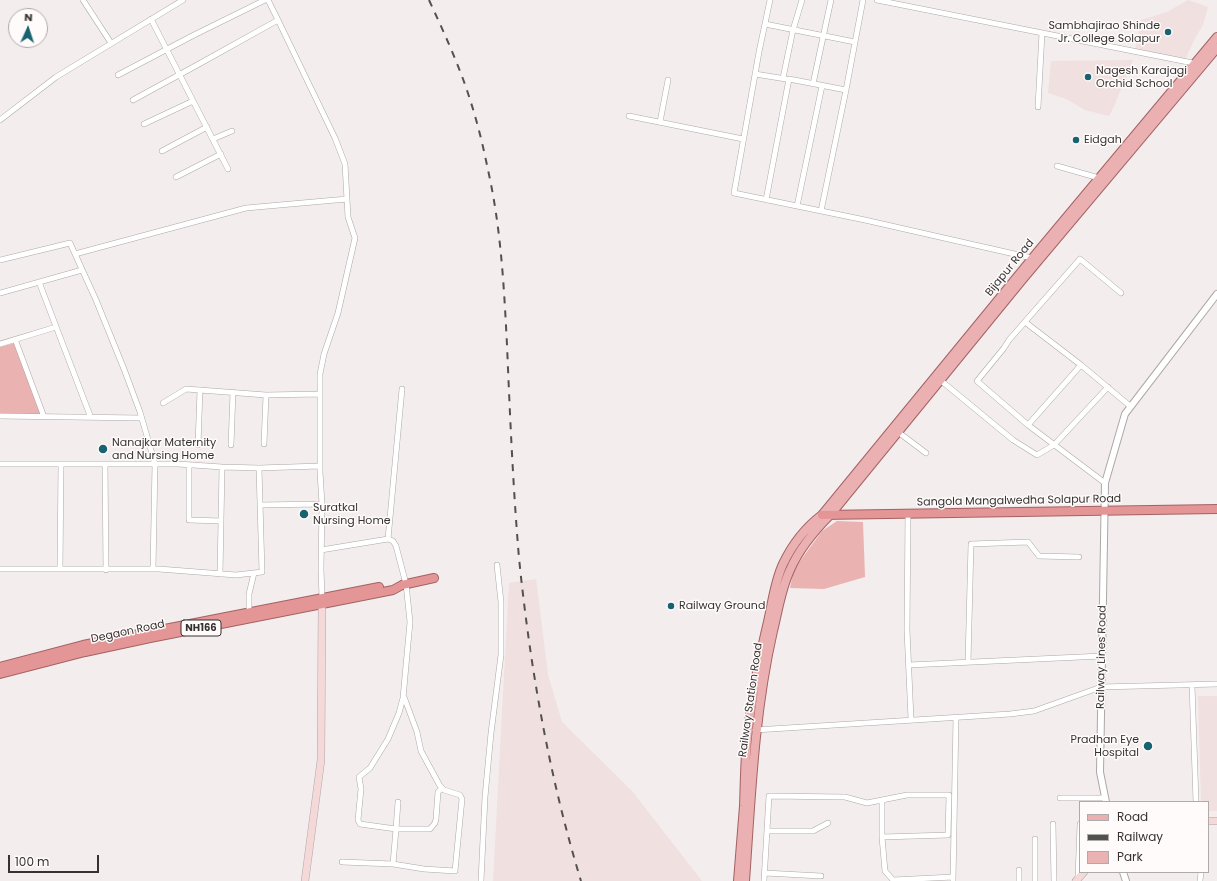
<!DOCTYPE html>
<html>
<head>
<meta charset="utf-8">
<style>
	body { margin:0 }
	#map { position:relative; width:1217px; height:881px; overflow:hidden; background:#f4eded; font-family:Poppins,sans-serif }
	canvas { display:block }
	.legend { position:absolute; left:1079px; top:801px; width:130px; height:72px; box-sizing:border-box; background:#fffbfb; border:1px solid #aeabab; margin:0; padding:5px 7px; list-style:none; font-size:12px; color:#353332 }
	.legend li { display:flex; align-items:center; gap:8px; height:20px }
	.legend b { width:20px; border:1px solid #aeabab }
	.north { position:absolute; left:8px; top:8px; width:40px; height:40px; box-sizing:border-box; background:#fffbfb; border:1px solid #aeabab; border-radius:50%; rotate:3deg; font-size:11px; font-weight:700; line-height:16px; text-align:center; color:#353332 }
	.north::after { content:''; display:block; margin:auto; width:14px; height:18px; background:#196270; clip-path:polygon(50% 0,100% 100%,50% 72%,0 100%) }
	.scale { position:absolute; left:8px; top:855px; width:91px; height:18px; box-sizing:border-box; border:2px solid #353332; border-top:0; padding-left:5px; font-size:12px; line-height:14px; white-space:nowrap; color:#353332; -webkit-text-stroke:3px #fffbfb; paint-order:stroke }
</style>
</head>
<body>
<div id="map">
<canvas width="1217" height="881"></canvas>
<ul class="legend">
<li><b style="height:5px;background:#ebb0b1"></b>Road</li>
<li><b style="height:5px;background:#535150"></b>Railway</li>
<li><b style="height:11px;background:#eab2b1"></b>Park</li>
</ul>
<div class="north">N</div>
<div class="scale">100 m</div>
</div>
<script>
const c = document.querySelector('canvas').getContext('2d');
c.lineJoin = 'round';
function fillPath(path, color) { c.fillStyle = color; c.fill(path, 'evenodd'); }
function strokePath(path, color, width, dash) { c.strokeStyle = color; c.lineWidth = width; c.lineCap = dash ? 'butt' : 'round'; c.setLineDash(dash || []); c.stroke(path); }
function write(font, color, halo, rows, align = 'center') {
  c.font = font + ' Poppins,sans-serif'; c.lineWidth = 3; c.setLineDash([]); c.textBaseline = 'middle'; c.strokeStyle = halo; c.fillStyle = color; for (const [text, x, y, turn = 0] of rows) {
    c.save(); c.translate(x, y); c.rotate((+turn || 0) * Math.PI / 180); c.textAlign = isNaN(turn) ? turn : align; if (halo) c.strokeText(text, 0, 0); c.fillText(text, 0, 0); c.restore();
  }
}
const built = new Path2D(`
	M1188 0 1208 7 1203 25 1194 40 1185 60 1135 51 1141 20 1167 12Z
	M1133 60 1115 104 1109 116 1085 110 1066 99 1048 93 1051 61Z
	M536 579 548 675 562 722 632 791 702 881H493L509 583Z
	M1198 696H1217V811H1208V802H1201Z`);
const green = new Path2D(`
	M14 343 41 415 0 414V347Z
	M837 521 863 522 865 577 824 589 790 588 793 573 798 564 822 531Z`);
const minor = new Path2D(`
	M83 0 111 43
	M268 0 278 20 335 138 345 164 348 217 355 238 338 313 324 354 320 374V472L322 504 321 569 322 598
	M770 0 759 52 734 193 865 220 1032 258
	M877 0 1198 64
	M151 19 228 169
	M765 24 855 42
	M755 74 786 79
	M118 75 194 35 265 0
	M783 78 793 30 802 0
	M813 84 831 0
	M133 100 199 64 278 20
	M1038 107 1042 33
	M629 116 743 139
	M0 120 56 77 183 0
	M660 122 668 80
	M144 124 193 101
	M213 139 232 131
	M162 151 207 127
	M1057 166 1099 178
	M176 177 221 154
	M766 200 789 79 846 90
	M797 206 822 86
	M821 211 846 90 863 0
	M75 254 246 208 347 199
	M0 260 70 243 96 300 124 369 140 412 155 464 153 569
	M39 282 91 418
	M0 293 82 270
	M1025 322 1081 365 1130 406
	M15 339 44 417
	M0 344 56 327
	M939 379 1013 440 1037 455 1054 445 1108 387
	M163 403 186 389 266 395 320 394
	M0 416 141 418
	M1028 425 1081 365
	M898 432 926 453
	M264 444 266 395
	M198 445 200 390
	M231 445 233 392
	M0 464H178L222 467 259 468 320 466
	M105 464 106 570
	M189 465V520L221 521
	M1105 483 1028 425 977 381 1004 348 1009 340 1080 259 1121 293
	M260 505 322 504
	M908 513 907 630 911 719
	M388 539 402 389
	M321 550 388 539 393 541 396 546 406 584 410 622 403 698 399 713 388 739 370 768 359 777 361 789 358 820 360 824 396 829 393 864 342 862
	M0 569H159L236 575 262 572 259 468
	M60 569 61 464
	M220 574 222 467
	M249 613V594L254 573
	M968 662 971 544 1028 542 1039 556 1079 557
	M909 665 1102 656
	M1192 685 1196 802
	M755 730 1010 714 1034 711 1101 687 1217 684
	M1060 798H1105
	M398 802 396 829H430L435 823 436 819 438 792 442 788
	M1053 824 1054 881
	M767 831H813L828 823
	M882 837 885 871 893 880 953 877
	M1035 839V881
	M393 864 424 869 455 871 462 799 460 795 444 790 440 786 421 751 417 732 404 697
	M1019 870V881
	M765 873 821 876
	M1078 878 1080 824
	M481 881 485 797 491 733 501 655V602L497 565
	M764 881 769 796 845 797 867 803 907 795H949L948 835 882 837V800
	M953 881 956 717
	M1200 881 1201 872`);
const tertiary = new Path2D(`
	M1106 802 1100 772 1105 483 1125 414 1217 294
	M1123 872 1126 881`);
const secondary = new Path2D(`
	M1208 821H1217
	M305 881 321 760 322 600
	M1076 881 1084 872`);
const primary = new Path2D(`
	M738 881C740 856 742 831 744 806 745 780 745 755 748 730 752 695 759 660 767 626 772 606 774 583 783 564 792 545 805 528 822 515L1040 249 1217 37
	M745 881C751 797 754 714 773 631 778 611 781 589 790 570 799 549 815 530 831 514L1022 280 1217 48`);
const trunk = new Path2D(`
	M822 515 1217 509
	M0 667 83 645 379 587
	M0 674 85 652 150 638 393 590 402 585 434 578`);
const rail = new Path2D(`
	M429 0C441 26 453 52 463 79 474 109 482 140 488 170 501 228 504 287 507 345 510 416 513 487 519 558 530 667 549 776 581 881`);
const markers = [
	[1168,32,4,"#196270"],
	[1088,77,4,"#196270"],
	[1076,140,4,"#196270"],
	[103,449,5,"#196270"],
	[304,514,5,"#196270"],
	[671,606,4,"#196270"],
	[1148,746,5,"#196270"]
];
const shields = [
	[201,628,40]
];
const shieldNames = [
	["NH166",201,628]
];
const poiNames = [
	["Sambhajirao Shinde",1160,26,"right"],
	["Jr. College Solapur",1160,39,"right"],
	["Nagesh Karajagi",1096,71],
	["Orchid School",1096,84],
	["Eidgah",1084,140],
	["Nanajkar Maternity",112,443],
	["and Nursing Home",112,456],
	["Suratkal",313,508],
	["Nursing Home",313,521],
	["Railway Ground",679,606],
	["Pradhan Eye",1139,740,"right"],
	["Hospital",1139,753,"right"]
];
const streetNames = [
	["Bijapur Road",1010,268,-51],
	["Sangola Mangalwedha Solapur Road",1019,501,-1],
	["Degaon Road",128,632,-12],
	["Railway Lines Road",1102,657,-89],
	["Railway Station Road",751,700,-82]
];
fillPath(built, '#f0e0df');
fillPath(green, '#eab2b1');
strokePath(minor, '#ada7a7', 6);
strokePath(tertiary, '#ada7a7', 8);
strokePath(secondary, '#ada7a7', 8);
strokePath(primary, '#a36263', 10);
strokePath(trunk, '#a36263', 10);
strokePath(minor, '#fff', 5);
strokePath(tertiary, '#fff', 6);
strokePath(secondary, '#f5d8d8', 7);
strokePath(primary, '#ebb0b1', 8);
strokePath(trunk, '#e49697', 8);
strokePath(rail, '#535150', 2, [7, 7]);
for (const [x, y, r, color] of markers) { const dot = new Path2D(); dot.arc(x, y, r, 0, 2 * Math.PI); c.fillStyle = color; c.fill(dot); strokePath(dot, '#fffbfb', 1.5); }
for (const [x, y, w] of shields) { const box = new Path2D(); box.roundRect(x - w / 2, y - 8, w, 16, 3); c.fillStyle = '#fffbfb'; c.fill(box); strokePath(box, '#353332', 1); }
write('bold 10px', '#353332', null, shieldNames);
write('11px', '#353332', '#fffbfb', poiNames, 'left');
write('11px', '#353332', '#fffbfb', streetNames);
</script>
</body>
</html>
